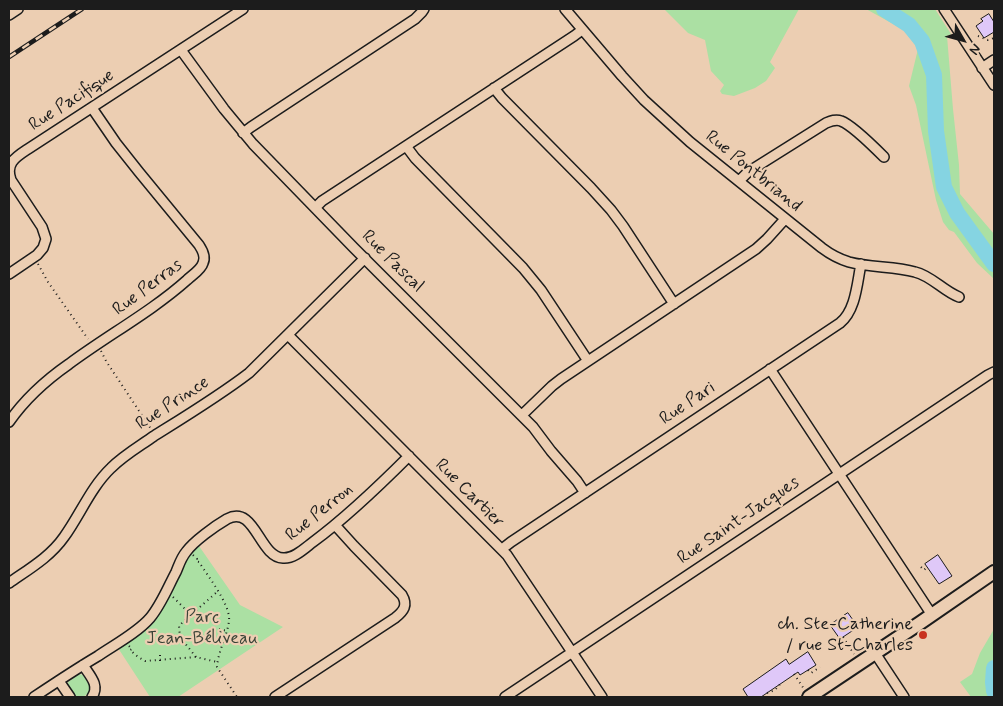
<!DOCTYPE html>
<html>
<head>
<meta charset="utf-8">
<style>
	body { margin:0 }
	#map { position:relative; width:1003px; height:706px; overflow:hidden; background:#ecceb2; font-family:Mynerve,sans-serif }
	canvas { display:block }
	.frame { position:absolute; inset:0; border:10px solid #1c1c1c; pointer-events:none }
	.north { position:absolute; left:938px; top:15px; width:50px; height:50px; -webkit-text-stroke:4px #ecceb2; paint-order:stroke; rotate:128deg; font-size:14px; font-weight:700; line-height:20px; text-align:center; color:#1c1c1c }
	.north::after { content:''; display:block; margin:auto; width:18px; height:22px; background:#1c1c1c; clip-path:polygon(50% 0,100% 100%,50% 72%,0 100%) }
</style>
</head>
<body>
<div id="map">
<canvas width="1003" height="706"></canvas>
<div class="frame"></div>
<div class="north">N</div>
</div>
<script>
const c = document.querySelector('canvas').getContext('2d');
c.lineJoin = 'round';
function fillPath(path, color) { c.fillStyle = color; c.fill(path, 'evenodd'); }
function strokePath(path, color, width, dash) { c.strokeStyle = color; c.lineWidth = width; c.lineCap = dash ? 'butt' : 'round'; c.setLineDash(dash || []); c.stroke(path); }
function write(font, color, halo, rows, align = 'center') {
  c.font = font + ' Mynerve,sans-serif'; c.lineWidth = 4.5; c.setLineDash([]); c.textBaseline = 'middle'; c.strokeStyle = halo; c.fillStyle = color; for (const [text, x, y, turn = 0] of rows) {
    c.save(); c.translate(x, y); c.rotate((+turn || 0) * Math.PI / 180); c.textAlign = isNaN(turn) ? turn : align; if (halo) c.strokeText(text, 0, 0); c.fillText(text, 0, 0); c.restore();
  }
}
const green = new Path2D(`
	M664 9H799L770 62 775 68 766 81 755 88 734 96 722 94 720 91 724 85 711 71 705 40 688 33Z
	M866 9H935L951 34 947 36 953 109 959 165 960 194 994 234V279L977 263 954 232 949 230 943 222 936 200 916 105 909 86 918 49 904 30Z
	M199 546 240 605 283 627 178 697H150L118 648C133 639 147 630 157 616 174 594 177 563 199 546Z
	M994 629V697H971L960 682 972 674 980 653Z
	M80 674 83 675C91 686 95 697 76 697 72 693 68 689 68 682L77 675Z`);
const river = new Path2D(`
	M884 9 909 25 922 41 934 75 936 131 944 187 957 213 994 264
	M994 668 993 682 994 691`);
const building = new Path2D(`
	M989 14 994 22V32L984 38 976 26 983 21 981 19Z
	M938 555 952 576 939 584 925 564Z
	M848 613 858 627 840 639 830 625Z
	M808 652 816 665 800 675 798 672 761 697H748L743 689 786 659 789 664Z`);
const path = new Path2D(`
	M978 36 988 40 994 38
	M38 264 48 282 88 339
	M101 351 106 361 151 429
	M193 555 197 559 196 561 199 562C207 575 231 605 229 621 227 637 218 651 217 667L237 697
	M921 567 924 570 927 567
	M173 597 191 615
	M219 629 227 631
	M843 637 854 654
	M129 646 132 649 130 650 138 657 145 661 196 657 217 662
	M160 655V665
	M196 657 180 637 179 626 184 621 217 592
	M808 670 811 673 820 667
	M794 674 804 689
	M767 693 775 690 781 683`);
const street = new Path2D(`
	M565 9 622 76 644 100 690 142 822 248C830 254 839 259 849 262 871 268 894 266 915 272 932 276 943 291 959 297
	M944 9 994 85
	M9 15 18 9
	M181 50 224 109 253 144 354 248 533 427 551 451 577 481 585 493
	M982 68 994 60
	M494 88 502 98 591 188 611 210 623 226 674 304
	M243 133 251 127 415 19 422 12 424 9
	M406 146 415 158 523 268 541 290 588 361
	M739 181 748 172 826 123C831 121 836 119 841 121 852 125 875 148 884 157
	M315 208 322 201 574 36 582 30
	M9 274 37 255 43 248 46 239 42 227 11 180C5 163 16 157 28 149L243 9
	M288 335 507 555 602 697
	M770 369 932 615
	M522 415 552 386 561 379 756 249 767 239 785 219
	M9 422C25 399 46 380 69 364 108 335 151 312 187 280 192 275 201 270 203 263 206 257 203 251 199 245L139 172 116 143 92 108
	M502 549 511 542 840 323C856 310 857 283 861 264
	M9 583C29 569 50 557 64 537 80 515 91 487 111 468 124 455 140 446 154 436 186 416 219 396 249 373L365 258
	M875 653 904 697
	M83 665C90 676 100 685 92 697
	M59 681 70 697
	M34 697C55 683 76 669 98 656 114 645 137 633 150 618 161 605 168 587 176 572 179 565 181 558 186 552 194 541 215 526 227 519 255 504 259 557 283 558 294 559 305 548 313 542 347 517 378 487 409 456
	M275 697 395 618C404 611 408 605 402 595L354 546 335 525
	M505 697 988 375 994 372`);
const secondary = new Path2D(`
	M809 697 920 623 994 572`);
const rail = new Path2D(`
	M9 57 82 9`);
const markers = [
	[923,635,5,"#c8321e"]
];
const streetNames = [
	["Rue Pacifique",72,101,-33],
	["Rue Pontbriand",753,172,39],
	["Rue Pascal",392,262,45],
	["Rue Perras",148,288,-37],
	["Rue Prince",173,404,-33],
	["Rue Pari",688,404,-34],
	["Rue Cartier",469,494,45],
	["Rue Perron",320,513,-39],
	["Rue Saint-Jacques",739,521,-34]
];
const parkNames = [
	["Parc",202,618],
	["Jean-Béliveau",202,639]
];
const poiNames = [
	["ch. Ste-Catherine",913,625],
	["/ rue St-Charles",913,646]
];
fillPath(green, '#abe0a3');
strokePath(river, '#85d4e2', 16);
fillPath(building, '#dfc8f8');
strokePath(building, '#1c1c1c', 1);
strokePath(street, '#1c1c1c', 12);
strokePath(secondary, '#1c1c1c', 16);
strokePath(path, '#1c1c1c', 2, [1, 4]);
strokePath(street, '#ecceb2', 9);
strokePath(secondary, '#ecceb2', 12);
strokePath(rail, '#1c1c1c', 4.5);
strokePath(rail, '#ecceb2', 2.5, [8]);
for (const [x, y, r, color] of markers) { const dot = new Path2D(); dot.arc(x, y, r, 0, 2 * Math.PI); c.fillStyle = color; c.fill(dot); strokePath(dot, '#ecceb2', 2); }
write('18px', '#1c1c1c', '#ecceb2', streetNames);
write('18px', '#394337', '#ecceb2', parkNames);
write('18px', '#1c1c1c', '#ecceb2', poiNames, 'right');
</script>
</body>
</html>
